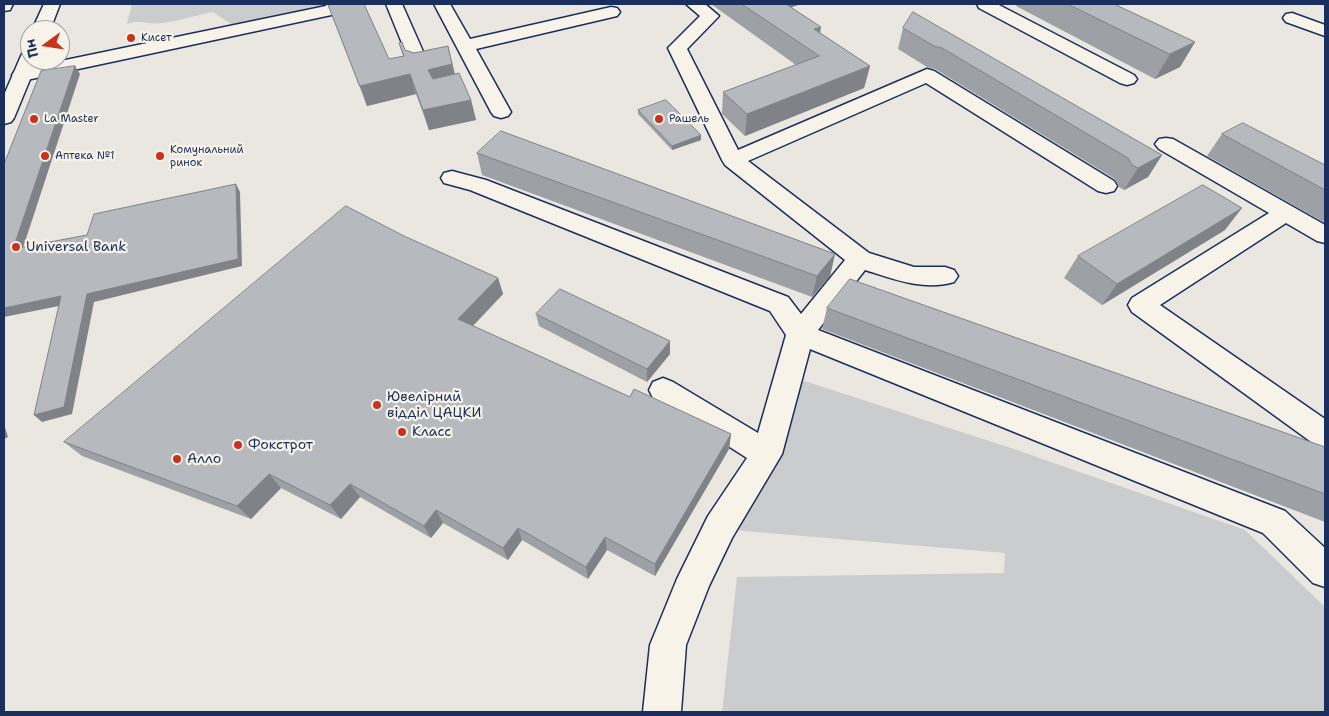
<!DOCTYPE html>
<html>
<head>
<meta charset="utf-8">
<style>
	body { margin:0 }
	#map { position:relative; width:1329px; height:716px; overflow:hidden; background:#eae7e0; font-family:"Shantell Sans",sans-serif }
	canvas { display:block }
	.frame { position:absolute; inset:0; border:5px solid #1b2f5e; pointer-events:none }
	.north { position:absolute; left:20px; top:20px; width:50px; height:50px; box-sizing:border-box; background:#f7f3e8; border:1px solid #9fa5b1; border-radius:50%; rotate:256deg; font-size:14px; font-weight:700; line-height:20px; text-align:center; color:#1b2f5e }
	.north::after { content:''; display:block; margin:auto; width:18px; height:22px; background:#c8321e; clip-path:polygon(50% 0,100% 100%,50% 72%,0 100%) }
</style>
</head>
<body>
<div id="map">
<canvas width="1329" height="716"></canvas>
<div class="frame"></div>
<div class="north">Пн</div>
</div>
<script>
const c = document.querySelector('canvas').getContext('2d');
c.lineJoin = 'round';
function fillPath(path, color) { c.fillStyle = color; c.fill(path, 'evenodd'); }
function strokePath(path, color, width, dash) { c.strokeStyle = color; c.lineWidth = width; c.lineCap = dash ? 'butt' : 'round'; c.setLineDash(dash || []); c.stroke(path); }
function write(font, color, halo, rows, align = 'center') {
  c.font = font + ' "Shantell Sans",sans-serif'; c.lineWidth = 4.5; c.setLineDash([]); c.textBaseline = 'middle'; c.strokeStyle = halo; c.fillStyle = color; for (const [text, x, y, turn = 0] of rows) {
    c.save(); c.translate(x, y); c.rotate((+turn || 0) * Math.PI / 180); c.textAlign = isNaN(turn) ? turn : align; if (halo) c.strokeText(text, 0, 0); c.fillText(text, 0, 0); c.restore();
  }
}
const green = new Path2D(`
	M132 4H329L331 9 237 28 213 12C196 15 179 21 162 23 149 25 139 19 127 24Z
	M789 376 1014 449 1245 530 1325 607V712H722L737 577 1004 573 1005 553 744 531 720 527Z`);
const minor = new Path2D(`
	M4 4H13L10 10 4 11Z
	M326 4H342L345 9 342 13 336 14 22 81 15 79 12 75 15 71 22 69 326 6Z
	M386 4H402L429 65 427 69 420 71 413 69 411 65Z
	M434 4H450L470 39 611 7 617 8 620 12 617 16 476 49 511 112 508 116 501 118 494 116 491 112Z
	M686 4H705L719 16 687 49 738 150 927 69 934 71 1114 181 1117 186 1114 191 1106 193 1098 191 926 83 748 161 869 253 914 267H945L954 270 958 276 954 282C923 291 894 279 865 270L818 330 1285 511 1325 548V587L1313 583 1263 533 810 349 782 454 732 538 709 586 686 645 681 712H643L650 645 677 579 708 516 747 458 653 398 649 390 653 382 663 378 673 382 758 433 786 335 770 311 470 190 444 183 441 178 444 173 452 171 486 180 788 297 801 314 845 260 725 165 722 160 668 48 700 16Z
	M977 4H997L1134 75 1137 79 1134 83 1127 85 1120 83 979 8Z
	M1292 13 1325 25V36L1286 22 1283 18 1286 14Z
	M1166 138 1173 139 1325 225V243L1317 241 1286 223 1160 305 1325 419V448L1314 444 1132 312 1128 305 1132 298 1269 213 1159 149 1155 144 1159 139Z`);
const major = new Path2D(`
	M44 4H60L50 30H32Z
	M30 50V60H38L14 118 11 122 4 124V95L21 56 23 52Z`);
const wall = new Path2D(`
	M328 4 389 59 403 56 399 43 405 50 414 53 448 46 455 74 471 100 476 120 429 130 416 94 367 106Z
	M711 4H801L791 7 820 33 870 66 864 88 745 136 722 114 723 92 796 65Z
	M1017 4H1114L1195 42 1180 67 1155 79 1016 6Z
	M903 28 1162 155 1148 177 1124 190 1119 187 1115 179 935 69 927 67 898 49Z
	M638 110 701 140 672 150 638 114Z
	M1222 134 1325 165V223L1207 156Z
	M477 153 835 254 830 276 812 297 482 175Z
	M1225 230 1102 305 1064 278 1078 256Z
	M498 278 503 294 473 326 630 397 731 434 729 449 655 576 607 550 588 579 522 540 508 560 443 523 431 538 360 497 341 519 281 488 251 519 82 456 64 442Z
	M827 308 1325 447V522L822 329Z
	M536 314 670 341V354L647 382 539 326Z`);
const shadedWall = new Path2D(`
	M770 4H801L769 15Z
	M821 27 818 48 814 29Z
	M1195 42 1180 67 1155 79 1170 54Z
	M448 46 457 84 434 90 428 70Z
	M75 66 80 74 20 257 13 249Z
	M870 66 864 88 745 136 747 114Z
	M410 74 416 94 367 106 360 86Z
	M471 100 476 120 429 130 423 110Z
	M701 135V140L672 150V146Z
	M1162 155 1148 177 1124 190 1138 168Z
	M236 184 240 192 242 266 94 302 72 414 42 422 34 415 87 294Z
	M1242 208 1225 230 1102 305 1117 284Z
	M835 254 830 276 812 297 817 276Z
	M498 278 503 294 464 335 458 319Z
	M61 296 69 304 4 317V308Z
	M670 341V354L647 382V369Z
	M4 424 8 437 4 439Z
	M731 434 729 449 655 576V564Z
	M269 474 281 488 251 519 237 506Z
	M350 484 360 497 341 519 330 505Z
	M436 510 443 523 431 538 424 526Z
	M518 528 522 540 508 560 503 548Z
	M605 537 607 550 588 579 586 567Z`);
const building = new Path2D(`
	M328 4H364L389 59 404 56 399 43 402 42 405 50 414 53 448 46 452 64 428 70 433 79 459 73 471 100 423 110 410 74 360 86Z
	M742 4H786L821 27 814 29 870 66 747 114 723 92 819 56Z
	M1068 4H1114L1195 42 1170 54Z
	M913 12 1162 155 1138 168 1132 165 1128 158 942 48 934 46 903 28Z
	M75 66 13 249 87 235 94 214 236 184 238 259 87 294 64 407 34 415 61 296 4 308V164L41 71Z
	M666 100 701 135 672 146 638 110Z
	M1243 123 1325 165V190L1222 134Z
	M501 131 835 254 817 276 477 153Z
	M1203 185 1242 208 1117 284 1078 256Z
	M346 206 404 236 498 278 458 319 630 397 634 389 731 434 655 564 605 537 586 567 518 528 503 548 436 510 424 526 350 484 330 505 269 474 237 506 64 442Z
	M850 279 1325 447V494L827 308Z
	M560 289 670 341 647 369 536 314Z`);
const markers = [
	[131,38,5,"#c8321e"],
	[34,119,5,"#c8321e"],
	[659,119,5,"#c8321e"],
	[45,156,5,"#c8321e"],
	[160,156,5,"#c8321e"],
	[16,247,5,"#c8321e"],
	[377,405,5,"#c8321e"],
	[402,432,5,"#c8321e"],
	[238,445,5,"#c8321e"],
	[177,459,5,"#c8321e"]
];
const farPoinames = [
	["Кисет",141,38],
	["La Master",44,119],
	["Рашель",669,119],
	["Комунальний",170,150],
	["ринок",170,163],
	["Аптека №1",55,156]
];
const poiNames = [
	["Universal Bank",26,247],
	["Ювелірний",387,397],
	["відділ ЦАЦКИ",387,413],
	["Класс",412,432],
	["Фокстрот",248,445],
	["Алло",187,459]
];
fillPath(green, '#cbcccd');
strokePath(minor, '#1b2f5e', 3);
strokePath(major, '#1b2f5e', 3);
fillPath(minor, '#f7f3e8');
fillPath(major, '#f7f3e8');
fillPath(wall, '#9da0a4');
fillPath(shadedWall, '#7f8286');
fillPath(building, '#b6babf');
strokePath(building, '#7f8286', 1);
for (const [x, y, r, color] of markers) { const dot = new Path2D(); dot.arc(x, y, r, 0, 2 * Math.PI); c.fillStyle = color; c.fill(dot); strokePath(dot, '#f7f3e8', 2); }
write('11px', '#1b2f5e', '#f7f3e8', farPoinames, 'left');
write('14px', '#1b2f5e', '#f7f3e8', poiNames, 'left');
</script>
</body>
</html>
